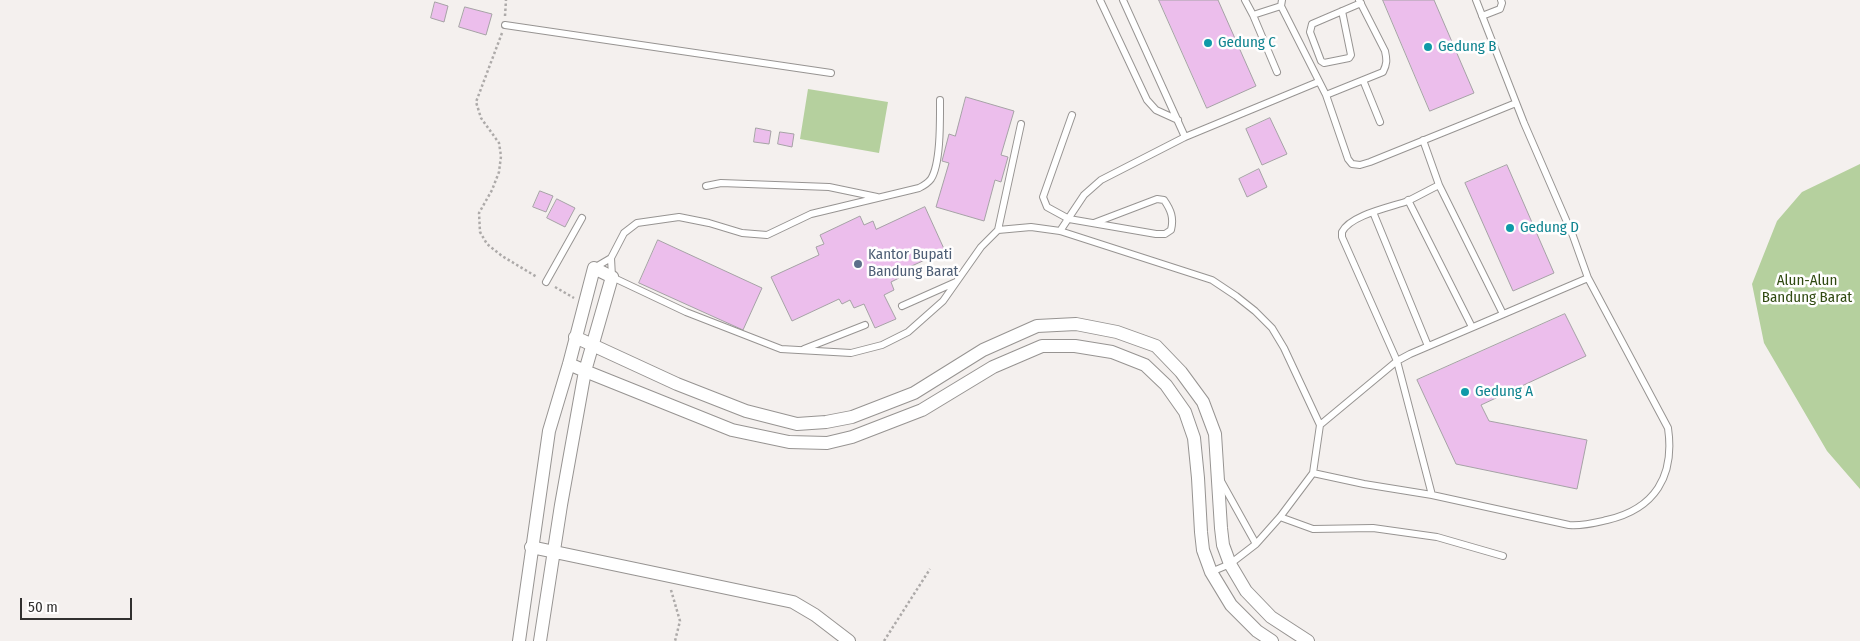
<!DOCTYPE html>
<html>
<head>
<meta charset="utf-8">
<style>
	body { margin:0 }
	#map { position:relative; width:1860px; height:641px; overflow:hidden; background:#f4f0ee; font-family:"Fira Sans Condensed",sans-serif }
	canvas { display:block }
	.scale { position:absolute; left:20px; top:598px; width:112px; height:22px; box-sizing:border-box; border:2px solid #31302f; border-top:0; padding-left:6px; font-size:15px; line-height:18px; white-space:nowrap; color:#31302f; -webkit-text-stroke:4px #fffefe; paint-order:stroke }
</style>
</head>
<body>
<div id="map">
<canvas width="1860" height="641"></canvas>
<div class="scale">50 m</div>
</div>
<script>
const c = document.querySelector('canvas').getContext('2d');
c.lineJoin = 'round';
function fillPath(path, color) { c.fillStyle = color; c.fill(path, 'evenodd'); }
function strokePath(path, color, width, dash) { c.strokeStyle = color; c.lineWidth = width; c.lineCap = dash ? 'butt' : 'round'; c.setLineDash(dash || []); c.stroke(path); }
function write(font, color, halo, rows, align = 'center') {
  c.font = font + ' "Fira Sans Condensed",sans-serif'; c.lineWidth = 5; c.setLineDash([]); c.textBaseline = 'middle'; c.strokeStyle = halo; c.fillStyle = color; for (const [text, x, y, turn = 0] of rows) {
    c.save(); c.translate(x, y); c.rotate((+turn || 0) * Math.PI / 180); c.textAlign = isNaN(turn) ? turn : align; if (halo) c.strokeText(text, 0, 0); c.fillText(text, 0, 0); c.restore();
  }
}
const green = new Path2D(`
	M808 89 888 102 879 153 800 139Z
	M1860 164V489L1827 451 1764 343 1752 284 1777 221 1802 192Z`);
const building = new Path2D(`
	M1159 0H1218L1256 86 1207 108Z
	M1383 0H1434L1474 93 1430 111Z
	M435 2 448 6 444 22 431 18Z
	M465 7 492 14 486 35 459 27Z
	M966 97 1014 111 1001 155 1008 157 1001 182 995 180 984 221 936 207 949 163 942 161 949 134 955 136Z
	M1270 118 1287 154 1262 165 1246 129Z
	M756 128 771 131 769 144 754 142Z
	M780 132 794 134 792 147 778 144Z
	M1507 165 1554 273 1513 291 1465 183Z
	M1259 169 1267 187 1247 197 1239 179Z
	M540 191 553 196 546 212 533 207Z
	M557 199 575 208 565 227 547 218Z
	M925 207 945 251 896 273 899 278 891 282 894 290 884 295 896 319 875 328 864 304 854 308 850 300 842 304 839 299 792 321 771 277 819 255 816 247 824 244 820 235 860 216 864 225 873 221 876 229Z
	M658 240 762 288 743 330 639 283Z
	M1565 314 1586 356 1481 405 1489 421 1587 440 1577 489 1456 464 1417 380Z`);
const path = new Path2D(`
	M505 16 506 0
	M502 33 476 102 481 118 499 143 501 156 499 172 492 190 479 213 480 232 487 244 502 256 537 277
	M555 287 574 298
	M671 590 680 621 675 641
	M884 641 930 569`);
const service = new Path2D(`
	M1100 0 1147 100 1156 110 1178 120
	M1123 0 1185 137
	M1245 0 1253 15 1281 6
	M1282 0 1281 6 1326 95 1348 159 1352 164 1360 165 1370 162 1516 103
	M1476 0 1524 123 1573 236 1588 278
	M1342 11 1351 55 1349 58 1324 63 1321 61 1310 32 1312 24 1361 3
	M1253 15 1277 72
	M1482 16 1500 9 1502 3 1501 0
	M505 25 831 73
	M1363 80 1380 122
	M1326 95 1383 72C1387 64 1387 60 1385 51L1359 0
	M1072 115 1043 197 1047 207 1069 219 1156 234H1165L1171 230C1174 218 1171 210 1164 200L1157 199 1094 223
	M1423 140 1439 185C1429 190 1418 196 1408 201 1391 207 1350 215 1342 232V237L1397 361 1432 495
	M1439 185 1503 314
	M706 186 721 183 829 187 877 197
	M1408 200 1472 327
	M1373 212 1428 346
	M998 230 1021 124
	M1060 231 1084 195 1101 180 1185 137 1318 82
	M611 258 612 277 686 312 781 349 851 353 882 345 908 332 943 301 981 247 998 230 1031 227 1060 231 1212 280 1236 296 1255 311 1272 328 1284 348 1320 425 1313 473 1280 517 1256 544 1230 564 1211 572
	M594 268 611 258 624 233 637 223 679 217 709 223 742 233 767 235 811 214 919 188C923 186 928 183 931 179 941 163 940 119 940 100
	M546 282 582 218
	M902 306 956 282
	M804 349 865 325
	M1313 473 1364 484 1432 495 1569 525C1583 526 1594 523 1607 520 1655 509 1675 476 1668 428L1588 278 1410 354 1397 361 1320 425
	M1221 481 1256 544
	M1280 517 1313 529 1373 528 1437 537 1503 556`);
const minor = new Path2D(`
	M575 337 677 384 746 411 797 424 826 422 852 417 914 393 983 350 1037 326 1076 324 1117 332 1156 346 1181 372 1203 402 1215 434 1221 528 1223 545 1230 564 1246 591 1271 617 1308 641
	M531 547 793 602 815 615 849 641
	M519 641 549 431 569 364 594 268 612 277 585 371 569 364
	M540 641 561 505 585 371 732 430 789 442 827 443 852 437 922 410 993 367 1042 346H1075L1112 352 1145 365 1166 385 1185 412 1194 438 1198 478 1201 532 1203 550 1211 572 1231 605 1257 631 1272 641`);
const markers = [
	[1208,43,5,"#0f9aa8"],
	[1428,47,5,"#0f9aa8"],
	[1510,228,5,"#0f9aa8"],
	[858,264,5,"#5c6f8a"],
	[1465,392,5,"#0f9aa8"]
];
const cultureNames = [
	["Gedung C",1218,43],
	["Gedung B",1438,47],
	["Gedung D",1520,228],
	["Gedung A",1475,392]
];
const serviceNames = [
	["Kantor Bupati",868,255],
	["Bandung Barat",868,272]
];
const parkNames = [
	["Alun-Alun",1807,281],
	["Bandung Barat",1807,298]
];
fillPath(green, '#b5d09e');
fillPath(building, '#ecbeec');
strokePath(building, '#a5a2a5', 1);
strokePath(service, '#979492', 8);
strokePath(minor, '#979492', 14);
strokePath(path, '#adaaa9', 2.5, [2.5, 2.5]);
strokePath(service, '#fff', 6);
strokePath(minor, '#fff', 12);
for (const [x, y, r, color] of markers) { const dot = new Path2D(); dot.arc(x, y, r, 0, 2 * Math.PI); c.fillStyle = color; c.fill(dot); strokePath(dot, '#fffefe', 2); }
write('15px', '#0d838f', '#fffefe', cultureNames, 'left');
write('15px', '#4e5e75', '#fffefe', serviceNames, 'left');
write('15px', '#304a11', '#fffefe', parkNames);
</script>
</body>
</html>
